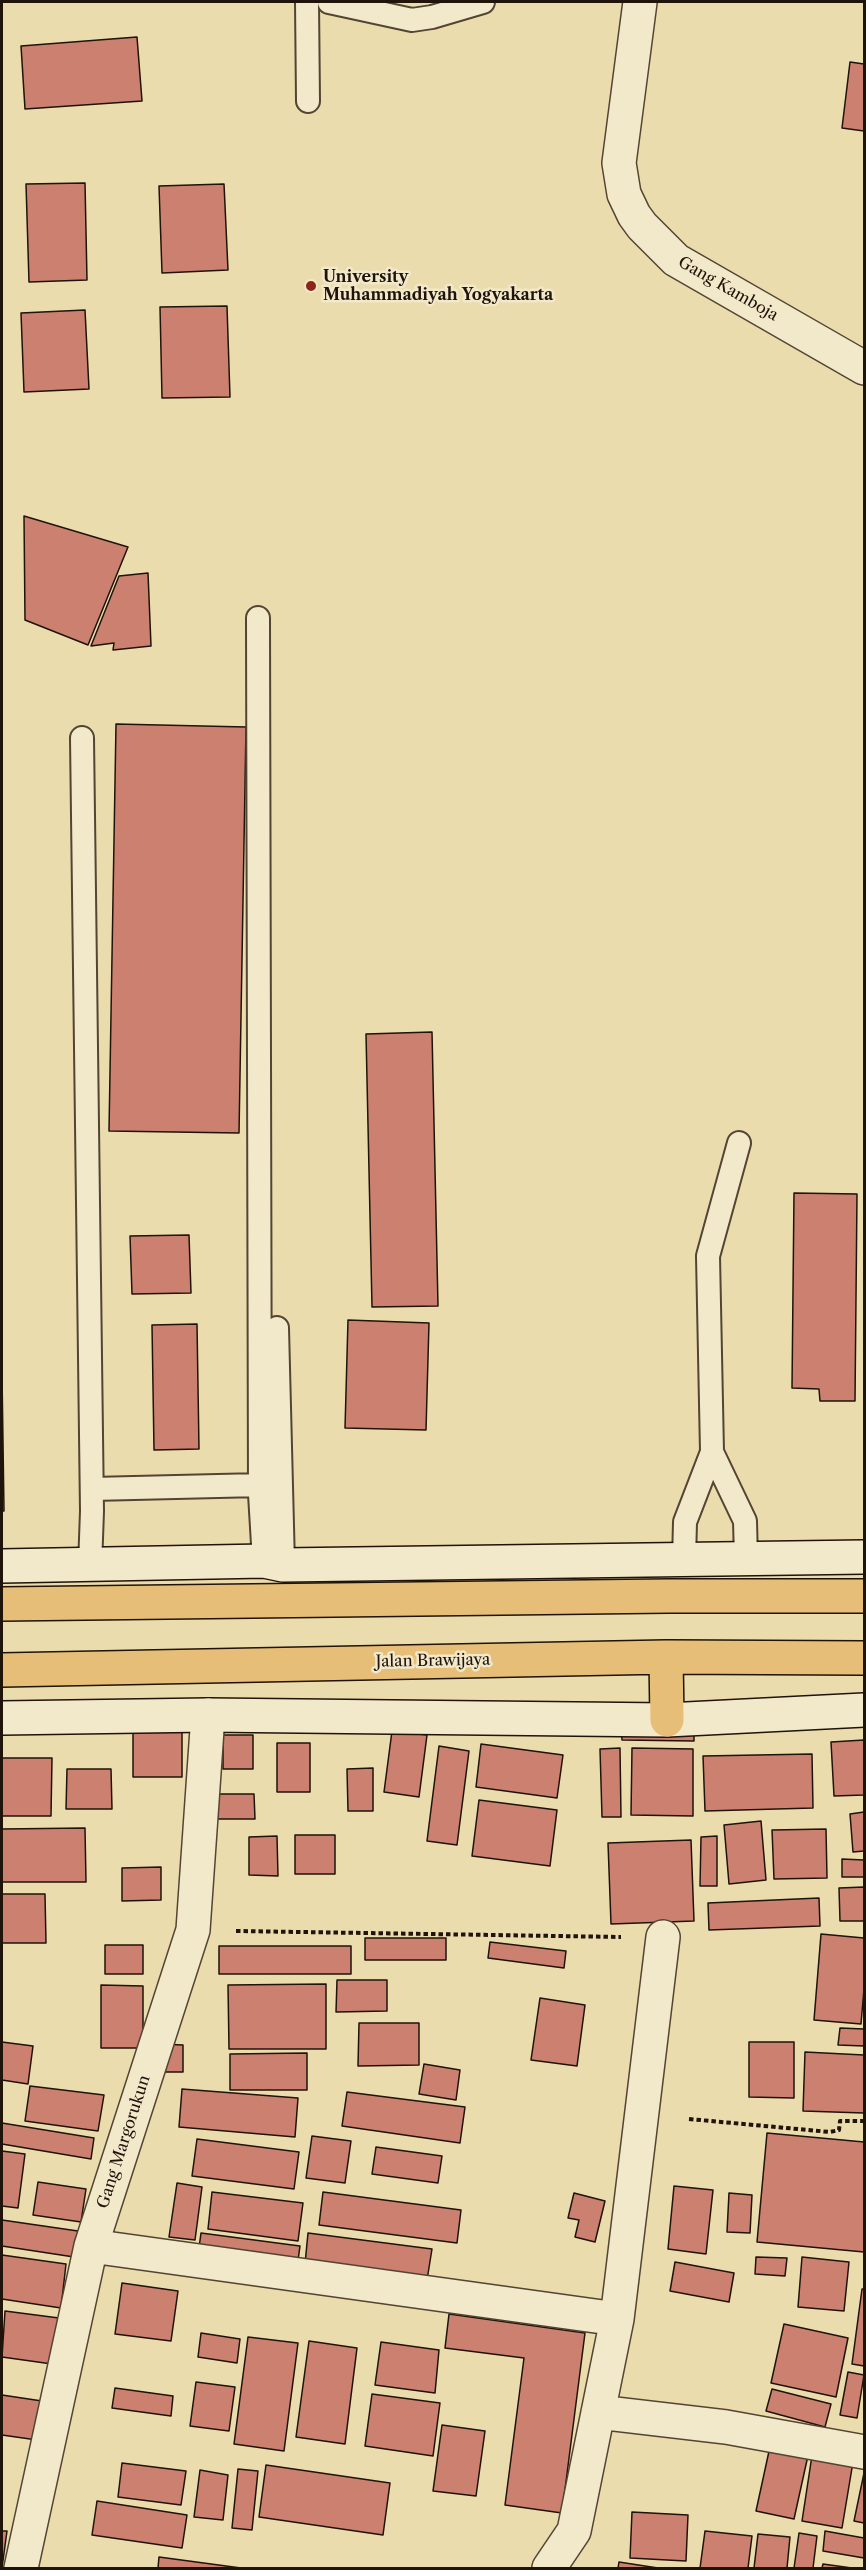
<!DOCTYPE html>
<html>
<head>
<meta charset="utf-8">
<style>
	body { margin:0 }
	#map { position:relative; width:866px; height:2570px; overflow:hidden; background:#ebdcae; font-family:"Libre Caslon Text",serif }
	canvas { display:block }
	.frame { position:absolute; inset:0; border:3px solid #1f130a; pointer-events:none }
</style>
</head>
<body>
<div id="map">
<canvas width="866" height="2570"></canvas>
<div class="frame"></div>
</div>
<script>
const c = document.querySelector('canvas').getContext('2d');
c.lineJoin = 'round';
function fillPath(path, color) { c.fillStyle = color; c.fill(path, 'evenodd'); }
function strokePath(path, color, width, dash) { c.strokeStyle = color; c.lineWidth = width; c.lineCap = dash ? 'butt' : 'round'; c.setLineDash(dash || []); c.stroke(path); }
function write(font, color, halo, rows, align = 'center') {
  c.font = font + ' "Libre Caslon Text",serif'; c.lineWidth = 5; c.setLineDash([]); c.textBaseline = 'middle'; c.strokeStyle = halo; c.fillStyle = color; for (const [text, x, y, turn = 0] of rows) {
    c.save(); c.translate(x, y); c.rotate((+turn || 0) * Math.PI / 180); c.textAlign = isNaN(turn) ? turn : align; if (halo) c.strokeText(text, 0, 0); c.fillText(text, 0, 0); c.restore();
  }
}
const building = new Path2D(`
	M137 37 142 101 25 109 21 46Z
	M850 62 864 64V131L842 128Z
	M85 183 87 280 29 282 26 184Z
	M224 184 228 270 162 273 159 186Z
	M227 306 230 397 162 398 160 307Z
	M85 310 89 389 24 392 21 313Z
	M24 516 128 547 88 645 25 620Z
	M148 573 151 646 113 650 114 643 91 646 119 576Z
	M116 724 246 727 239 1133 109 1131Z
	M432 1032 438 1306 372 1307 366 1034Z
	M794 1193 857 1194 855 1401H820L819 1389 792 1388Z
	M189 1235 191 1293 132 1294 130 1236Z
	M348 1320 429 1323 426 1430 345 1428Z
	M197 1324 199 1449 154 1450 152 1325Z
	M2 1374 4 1511H2Z
	M621 1723 694 1725V1741L622 1740Z
	M182 1730V1777H133V1731Z
	M392 1731 427 1735 419 1797 384 1792Z
	M223 1735H253V1769H223Z
	M864 1740V1795L834 1796 831 1742Z
	M277 1743H310V1792H277Z
	M481 1744 563 1755 557 1798 476 1787Z
	M439 1746 469 1751 457 1845 427 1841Z
	M620 1748 621 1817H602L600 1749Z
	M632 1748 693 1749V1816L631 1815Z
	M812 1754 813 1808 705 1811 703 1756Z
	M2 1758H52L51 1816H2Z
	M373 1768V1811H348L347 1769Z
	M67 1769H111L112 1809H66Z
	M216 1794H254L255 1819H216Z
	M479 1800 557 1810 550 1866 472 1856Z
	M864 1812V1851L853 1852 850 1814Z
	M761 1821 766 1880 729 1884 724 1825Z
	M85 1828 86 1882H2V1829Z
	M826 1829 827 1878 774 1879 772 1830Z
	M295 1835H335V1874H295Z
	M277 1836 278 1876 249 1875V1837Z
	M717 1836V1886H700L701 1837Z
	M691 1840 694 1921 611 1924 608 1843Z
	M842 1859 864 1860V1877H842Z
	M161 1867V1900L122 1901V1868Z
	M864 1887V1921H840L839 1888Z
	M2 1894H45L46 1943H2Z
	M819 1898 820 1926 709 1930 708 1903Z
	M821 1934 864 1938V1989L861 2024 814 2020Z
	M365 1938H446V1960H365Z
	M490 1942 566 1951 564 1968 488 1958Z
	M105 1945H143V1974H105Z
	M219 1946H351V1974H219Z
	M337 1980H387V2011L336 2012Z
	M326 1984V2049H229L228 1985Z
	M101 1985 143 1986V2048H101Z
	M540 1998 585 2005 577 2066 531 2060Z
	M359 2023H419V2065L358 2066Z
	M840 2028 864 2029V2046L838 2045Z
	M2 2042 33 2046 28 2084 2 2080Z
	M749 2042H794V2098L749 2097Z
	M159 2044 183 2045V2072H159Z
	M805 2052 864 2055V2113L803 2111Z
	M307 2053V2090H230V2054Z
	M424 2064 460 2070 456 2100 419 2094Z
	M30 2086 104 2095 98 2131 25 2121Z
	M182 2089 298 2098 295 2137 179 2127Z
	M347 2092 465 2107 460 2143 342 2126Z
	M2 2123 94 2138 91 2159 2 2144Z
	M767 2133 864 2142V2252L757 2242Z
	M312 2136 351 2141 345 2183 306 2178Z
	M197 2139 299 2152 294 2189 192 2176Z
	M376 2147 442 2156 438 2183 372 2174Z
	M2 2151 25 2154 18 2208 2 2206Z
	M38 2182 86 2189 81 2222 33 2215Z
	M177 2183 202 2187 195 2240 169 2237Z
	M674 2186 713 2190 706 2254 668 2249Z
	M212 2192 303 2203 298 2241 208 2229Z
	M323 2192 461 2210 457 2243 319 2225Z
	M574 2193 605 2201 595 2242 575 2237 579 2220 568 2218Z
	M729 2193 752 2195 750 2233 727 2232Z
	M2 2220 78 2231 74 2257 2 2246Z
	M201 2233 300 2246 297 2268 198 2255Z
	M308 2233 432 2249 427 2280 305 2264Z
	M2 2255 66 2264 61 2308 2 2299Z
	M756 2257 787 2258 785 2276 755 2274Z
	M802 2257 849 2262 844 2311 798 2307Z
	M675 2262 734 2273 729 2302 670 2291Z
	M122 2283 178 2291 171 2341 115 2334Z
	M862 2289H864V2366L852 2364Z
	M5 2311 59 2318 52 2364 2 2357Z
	M449 2314 585 2333 562 2513 505 2505 524 2358 445 2348Z
	M784 2324 848 2338 836 2397 771 2383Z
	M201 2333 240 2339 237 2363 198 2357Z
	M248 2337 298 2343 284 2451 234 2444Z
	M309 2341 357 2348 345 2444 296 2437Z
	M381 2342 439 2350 435 2393 375 2385Z
	M848 2372 864 2375 857 2418 840 2415Z
	M196 2382 235 2387 229 2431 190 2426Z
	M115 2388 173 2396 171 2416 112 2408Z
	M772 2389 831 2404 825 2427 766 2411Z
	M372 2394 440 2403 433 2456 365 2446Z
	M2 2395 42 2401 37 2440 2 2435Z
	M442 2425 485 2431 476 2496 433 2491Z
	M771 2442 809 2451 794 2519 756 2511Z
	M813 2449 854 2456 842 2528 802 2521Z
	M122 2463 186 2471 181 2505 118 2497Z
	M266 2465 390 2483 383 2535 259 2517Z
	M238 2469 258 2471 252 2530 232 2528Z
	M200 2470 228 2475 223 2520 194 2517Z
	M864 2473V2523L854 2521Z
	M97 2501 187 2515 182 2548 92 2535Z
	M632 2512 688 2515 686 2561 630 2558Z
	M2 2531H7L2 2568Z
	M705 2531 752 2536 748 2568H700Z
	M825 2531 864 2538V2558L823 2551Z
	M799 2533 817 2536 813 2568H794Z
	M758 2534 790 2537 787 2568H754Z
	M159 2557 241 2568H158Z
	M619 2562 658 2568H618Z
	M823 2564 852 2568H822Z`);
const path = new Path2D(`
	M236 1931 621 1937
	M689 2119 830 2132 839 2130 840 2121H864`);
const lane = new Path2D(`
	M307 2 308 101
	M329 2 412 20 432 17 483 2
	M258 618 260 1494 264 1561
	M82 738 92 1511 90 1566
	M739 1143 708 1256 712 1452 745 1521 746 1559
	M277 1328 283 1565
	M92 1489 260 1485
	M684 1560 685 1522 712 1452`);
const street = new Path2D(`
	M640 2 619 163 624 194 634 215 642 226 676 260 864 368
	M91 2246 617 2319
	M598 2412 726 2427 864 2452
	M21 2568 91 2246 193 1930 208 1715
	M549 2568 574 2531 617 2319 663 1937`);
const secondary = new Path2D(`
	M2 1566 264 1561 283 1565 864 1557
	M2 1718 208 1715 667 1720 864 1710`);
const highway = new Path2D(`
	M2 1604 669 1596H864
	M666 1657 667 1720
	M2 1670 666 1657 864 1658`);
const markers = [
	[311,286,6,"#8f2418"]
];
const poiNames = [
	["University",323,277],
	["Muhammadiyah Yogyakarta",323,295]
];
const streetNames = [
	["Gang Kamboja",728,289,30],
	["Jalan Brawijaya",433,1661,-1],
	["Gang Margorukun",124,2142,-72]
];
fillPath(building, '#cb8070');
strokePath(building, '#1f130a', 1.5);
strokePath(lane, '#524533', 26);
strokePath(street, '#524533', 36);
strokePath(secondary, '#1f130a', 36);
strokePath(highway, '#1f130a', 36);
strokePath(path, '#1f130a', 4, [4.5, 3]);
strokePath(lane, '#f2e8ca', 22);
strokePath(street, '#f2e8ca', 33);
strokePath(secondary, '#f2e8ca', 33);
strokePath(highway, '#e6be77', 33);
for (const [x, y, r, color] of markers) { const dot = new Path2D(); dot.arc(x, y, r, 0, 2 * Math.PI); c.fillStyle = color; c.fill(dot); strokePath(dot, '#f2e8ca', 2); }
write('bold 16px', '#1f130a', '#f2e8ca', poiNames, 'left');
write('16px', '#1f130a', '#f2e8ca', streetNames);
</script>
</body>
</html>
